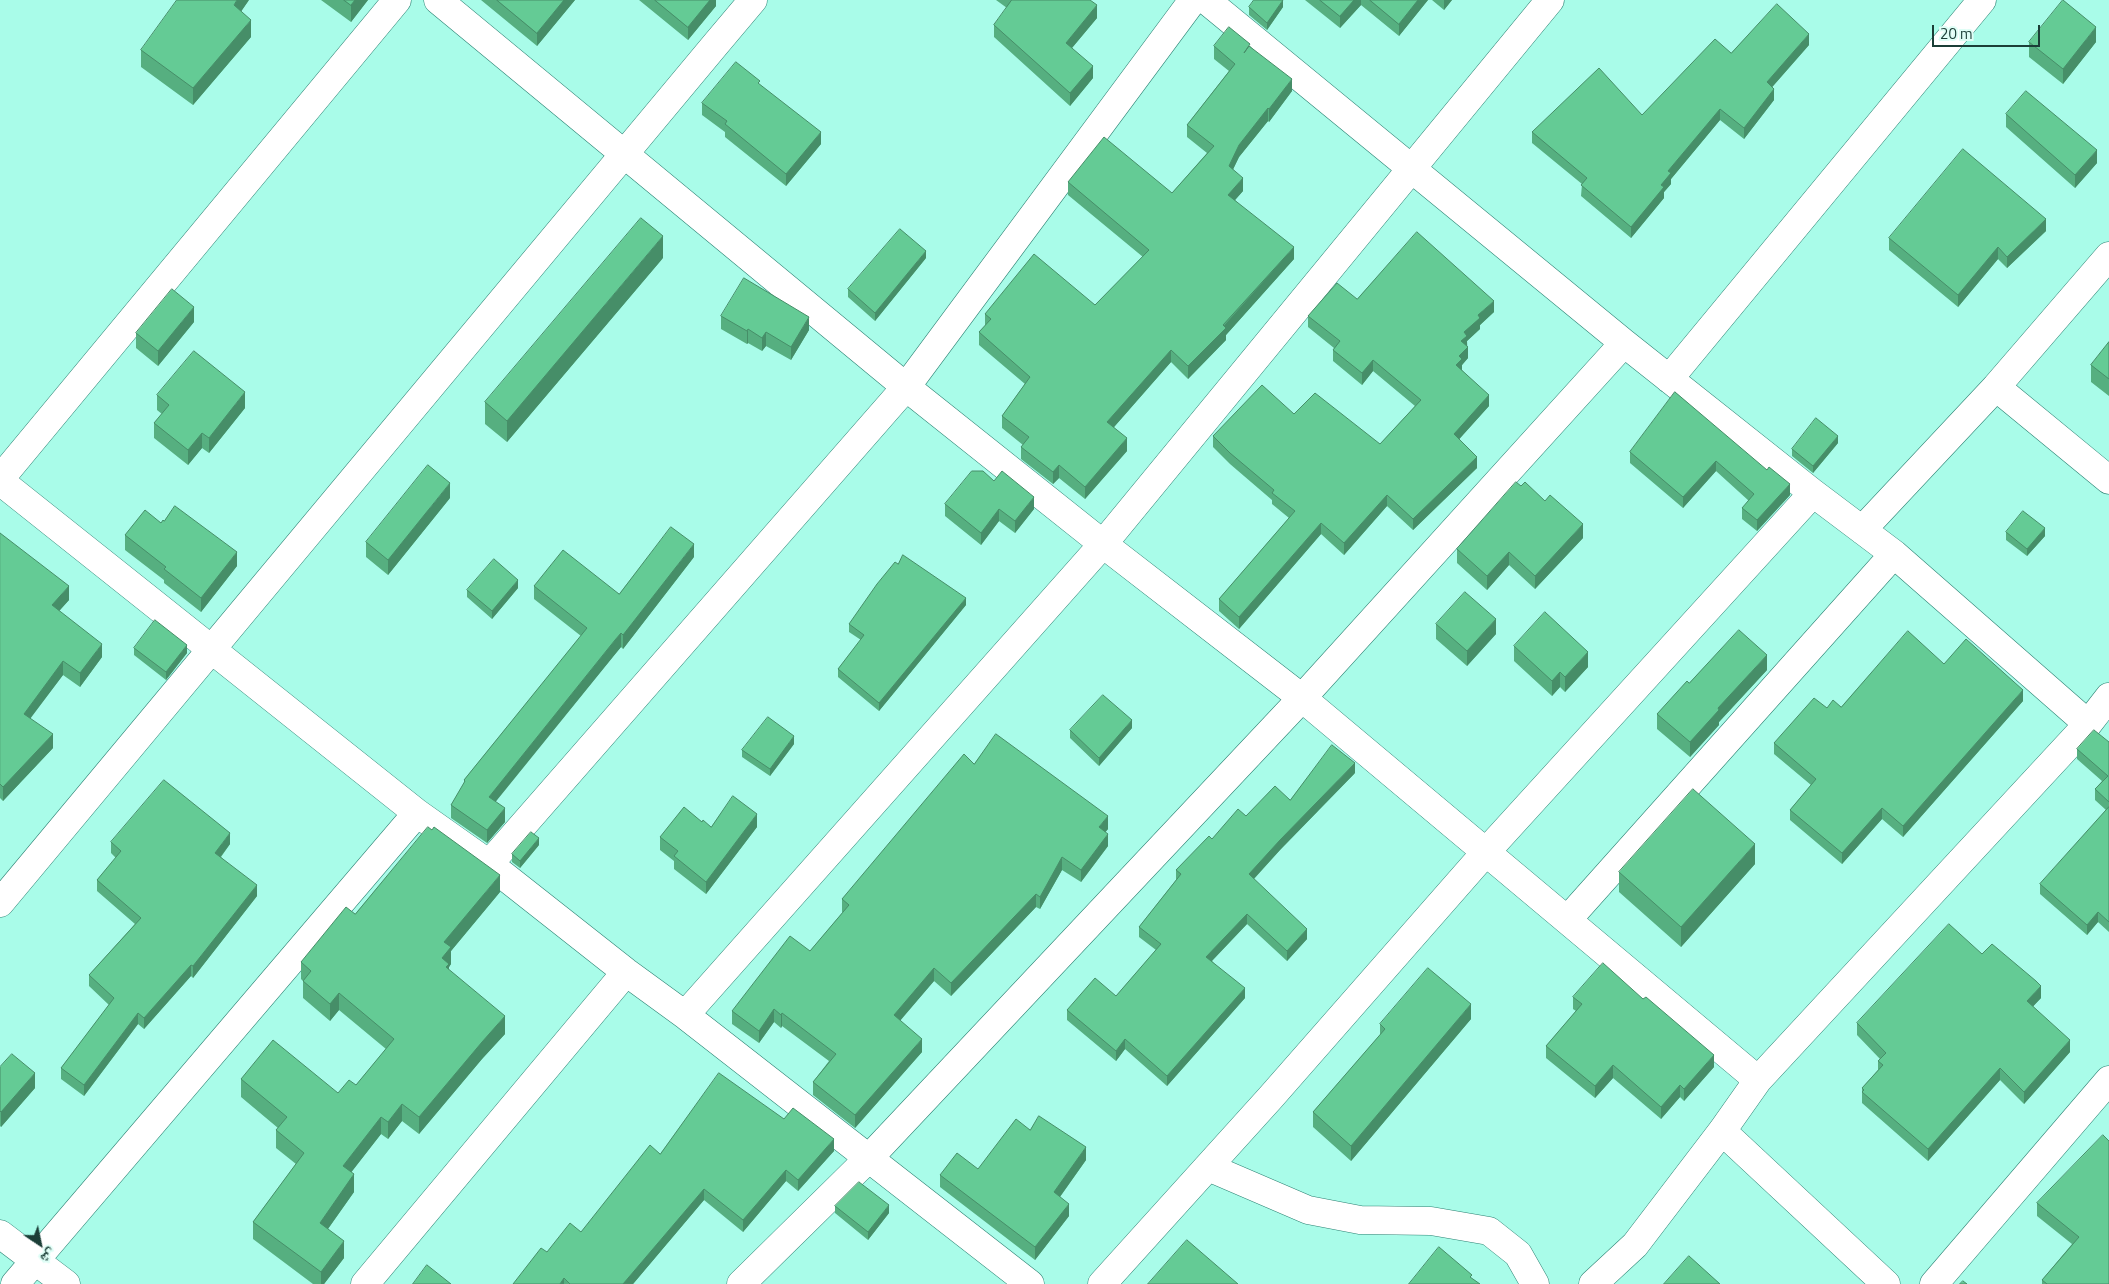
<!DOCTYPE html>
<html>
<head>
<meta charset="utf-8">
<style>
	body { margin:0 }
	#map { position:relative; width:2109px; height:1284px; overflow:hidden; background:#a9fce9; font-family:"Titillium Web","Noto Naskh Arabic",sans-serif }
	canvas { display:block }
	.north { position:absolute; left:15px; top:1219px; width:50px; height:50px; -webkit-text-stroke:4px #dffef6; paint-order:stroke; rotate:146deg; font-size:14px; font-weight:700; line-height:20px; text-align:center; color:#1b3e37 }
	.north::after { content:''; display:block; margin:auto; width:18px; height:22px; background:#1b3e37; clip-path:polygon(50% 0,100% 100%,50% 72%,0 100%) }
	.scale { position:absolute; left:1932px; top:25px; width:108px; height:22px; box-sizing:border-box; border:2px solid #1b3e37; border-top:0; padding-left:6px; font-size:15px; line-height:18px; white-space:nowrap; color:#1b3e37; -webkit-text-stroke:4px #dffef6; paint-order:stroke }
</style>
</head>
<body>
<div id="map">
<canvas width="2109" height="1284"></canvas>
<div class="north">ش</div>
<div class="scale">20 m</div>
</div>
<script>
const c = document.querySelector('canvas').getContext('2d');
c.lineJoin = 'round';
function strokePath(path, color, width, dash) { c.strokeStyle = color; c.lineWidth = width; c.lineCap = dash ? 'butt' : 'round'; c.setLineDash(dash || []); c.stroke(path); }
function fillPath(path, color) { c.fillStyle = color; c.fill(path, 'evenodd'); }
const minor = new Path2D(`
	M438 0 906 387 1103 544 1302 698 1758 1080
	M1206 0 1624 343 1813 493 1894 554 2088 724
	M1669 379 1982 0
	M1996 387 2109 480
	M0 479 397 0
	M0 481 417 813 489 864 626 972 685 1015 1030 1284
	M1862 530 1996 387 2109 256
	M489 864 906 387 1193 0
	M0 903C253 603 500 299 753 0
	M1568 919 1894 554
	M685 1015 1103 544 1550 0
	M1722 1131 1886 1284
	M1208 1167 1308 1210 1360 1220 1431 1221 1489 1231 1518 1254 1535 1284
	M0 1234 66 1284
	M15 1284 417 813
	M365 1284 626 972
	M741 1284 869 1158 1302 698 1624 343
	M1102 1284 1271 1097 1485 853 1813 493
	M1593 1284 1635 1245 1722 1131 1758 1080 2088 724 2109 697
	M1934 1284 2109 1080`);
const wall = new Path2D(`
	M249 0 241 11 251 37 193 105 141 67V50Z
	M321 0H368L351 22Z
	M481 0H575L537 46Z
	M639 0H716V6L688 40Z
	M996 0H1090L1097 18 1072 48 1093 78 1070 106 994 37V25L1007 8Z
	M1305 0H1428L1399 36 1361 5 1340 28Z
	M1432 0H1452L1444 10Z
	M1249 7H1283L1267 30 1249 15Z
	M2029 42H2096L2063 84 2029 57Z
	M1809 45 1772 87 1774 100 1744 139 1720 120 1671 179V184L1664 192V198L1631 238 1581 196 1582 184 1532 143V132L1642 115 1731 53Z
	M1214 46H1250L1292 91 1269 122 1268 121 1239 157 1233 169 1243 191 1235 200 1294 259 1226 335V340L1188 379 1171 362 1114 427 1127 451 1085 499 1059 478 1053 484 1021 459V447L1023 445 1002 428V416L1025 384 979 345V332L985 326V314L1095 305 1143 257 1068 195V182L1172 193 1207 153 1187 137V125L1229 71 1214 59Z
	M760 85 821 144 786 186 725 137V132L702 115V103Z
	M2006 114 2097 163 2075 188 2006 127Z
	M2046 231 2007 268 1998 259 1958 307 1889 250V238Z
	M663 258 507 442 485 424V402Z
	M926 258 875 321 848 297V289Z
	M1357 299 1494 312 1480 325V329L1467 341 1468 358 1462 365V370L1489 406 1459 439 1477 468 1413 530 1387 506 1344 555 1321 534 1239 629 1219 611V599L1289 518 1272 504V500L1230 464 1213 447V436L1294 414 1380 444 1415 406 1373 371 1362 385 1333 361V350L1334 348 1308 327V316Z
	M721 316 809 330 791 360 766 346 762 351 748 343 747 344 721 329Z
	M194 322 158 366 136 348V333Z
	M2109 342V396L2091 382V365Z
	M1675 392 1790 495 1757 531 1742 519V508L1749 501 1716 471 1683 508 1630 463V452Z
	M157 395 245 408 209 453 202 448 188 465 154 438V423L162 414 157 410Z
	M1838 443 1813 473 1792 456V449Z
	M994 481 1034 509 1015 533 999 521 981 545 945 516V504Z
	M450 498 388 575 366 557V542Z
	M161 523 237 566 201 612 164 583V580L125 550V535Z
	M2006 532 2045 536 2027 556 2006 540Z
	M0 533 69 600 59 611 102 657 80 687 63 675 30 718 53 748 3 801 0 798Z
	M1583 538 1535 589 1509 565 1487 590 1457 563V549Z
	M694 557 623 649 621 647 615 654 495 801 505 822 487 843 451 818V805L464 784V780L581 636 534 599V586L619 594Z
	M518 588 492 619 467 597V590Z
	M966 605 879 711 838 677V669L861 640 849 632V624Z
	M1436 624 1496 634 1467 666 1436 639Z
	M1514 646 1588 667 1565 692 1560 687 1552 696 1514 661Z
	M134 648 187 653 166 680 134 655Z
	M1944 664 2023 701 1903 837 1882 819 1842 864 1790 820V810L1811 785 1774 754V743L1827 708 1841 707Z
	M1767 670 1719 722V725L1690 757 1657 729V714L1689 683Z
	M1132 728 1099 766 1070 738V730Z
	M2109 742V932L2098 922 2087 935 2040 894V884L2106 810 2095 800V789L2102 781 2077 759V749Z
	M794 744 770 776 742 757V750Z
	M974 764 1108 829 1105 832 1108 846 1081 882 1062 870 1040 909 1036 907 951 996 934 981 900 1020 922 1052 855 1128 813 1095V1082L829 1061 782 1026 781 1028 774 1022 759 1043 732 1024V1011L810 951 843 912H842V899Z
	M1355 773 1280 850 1254 879 1307 939 1287 961 1247 924 1212 961 1245 998 1167 1086 1125 1049 1116 1061 1067 1020V1010L1116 996 1156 950 1139 937V927L1176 880V870L1212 839 1246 816 1290 800Z
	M702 822 711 827H757L706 894 674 869V861L660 850V837Z
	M111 842 230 844 221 857 257 896 193 978 191 976 144 1029 138 1024 84 1096 61 1079V1068L109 1005 89 986V975L135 924 97 891V880L116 858 111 853Z
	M539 845 520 868 512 862V854Z
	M1755 864 1681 947 1619 892V872Z
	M500 892 451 951V964L449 967V970L505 1034 482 1059 419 1134 402 1121 388 1139 381 1134 351 1172 354 1192 328 1229 344 1258 324 1284H313L253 1239V1222L296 1164 276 1148V1130L278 1128 241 1097V1079L338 1093 356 1085 386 1049 339 1010 330 1021 303 998V981L301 979V962L355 914Z
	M1982 954 2041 998 2033 1006 2070 1052 2024 1104 2000 1080 1928 1161 1862 1103V1088L1878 1070V1061L1880 1059 1857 1035V1023Z
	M1573 997 1714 1067 1684 1101 1680 1097 1661 1119 1613 1078 1595 1098 1546 1058V1046L1576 1011 1573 1009Z
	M1471 1019 1351 1161 1313 1127V1112L1380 1035V1024Z
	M0 1067 35 1088 1 1127 0 1126Z
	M784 1119 834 1151 798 1191 786 1181 743 1232 704 1200 633 1284H513L547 1252 581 1232 660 1154Z
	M1030 1130 1086 1160 1060 1197 1069 1216 1035 1260 940 1187V1175L978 1169Z
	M2109 1141V1284H2042V1280L2072 1244 2037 1216V1203Z
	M835 1206 889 1213 868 1240 835 1213Z`);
const shadedWall = new Path2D(`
	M237 0H249L234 22V5Z
	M355 0H368L351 22V5Z
	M564 0H575L537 46V33Z
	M710 0H716V6L688 40V27Z
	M1283 0V7L1267 30V23Z
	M1354 0H1361V5L1340 28V16Z
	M1418 0H1428L1399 36V24Z
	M1444 0H1452L1444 10Z
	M1097 5V18L1066 55V43Z
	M251 20V37L193 105V88Z
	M2096 27V42L2063 84V69Z
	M1809 34V45L1767 93V82Z
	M1093 66V78L1070 106V93Z
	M1292 79V91L1269 122V109Z
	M1774 89V100L1744 139V128Z
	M1268 108V121L1239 157 1229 178V166L1239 145Z
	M1720 109V120L1671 179V184L1664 192V198L1631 238V227L1661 185 1668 171Z
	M821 132V144L786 186V174Z
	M2097 150V163L2075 188V175Z
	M1243 178V191L1228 208V195Z
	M2046 219V231L2007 268V257Z
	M663 236V258L507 442V421Z
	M1294 247V259L1226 335V340L1188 379V366Z
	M1998 247V259L1958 307V295Z
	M926 251V258L875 321V313Z
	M1494 301V312L1480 325V329L1467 341V347L1461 341 1464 332 1478 315Z
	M194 307V322L158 366V351Z
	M809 317V330L791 360V347Z
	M748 329V343L747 344V331Z
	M766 332V346L762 351V338Z
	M1468 347V358L1462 365V370L1456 376V365L1459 356Z
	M1171 350V362L1107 435V422Z
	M1373 360V371L1362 385V373Z
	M245 392V408L209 453V438Z
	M1489 395V406L1454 445V434Z
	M202 433V448L188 465V450Z
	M1838 436V443L1813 473V466Z
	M1127 438V451L1085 499V487Z
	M1477 457V468L1413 530V519Z
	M1716 461V471L1683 508V497Z
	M1059 465V478L1053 484V472Z
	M450 483V498L388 575V560Z
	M1790 484V495L1757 531V520Z
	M1387 495V506L1344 555V543Z
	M1034 497V509L1015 533V521Z
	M999 509V521L981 545V533Z
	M1321 523V534L1239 629V617Z
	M1583 524V538L1535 589V576Z
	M2045 528V536L2027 556V549Z
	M694 544V557L623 649V635Z
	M237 552V566L201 612V598Z
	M1509 552V565L1487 590V576Z
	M518 580V588L492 619V611Z
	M69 586V600L52 619V605Z
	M966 598V605L879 711V703Z
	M1496 619V634L1467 666V651Z
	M621 633V647L489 810V797Z
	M102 644V657L80 687V673Z
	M187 645V653L166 680V672Z
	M1588 652V667L1565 692V677Z
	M1767 655V670L1719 722V725L1690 757V742L1718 708Z
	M63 661V675L24 727V714Z
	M1560 672V687L1552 696V681Z
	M2023 690V701L1903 837V826Z
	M1132 720V728L1099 766V758Z
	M53 734V748L3 801V787Z
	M794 736V744L770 776V769Z
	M1355 763V773L1280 850 1249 884V874L1280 840Z
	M505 808V822L487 843V830Z
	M1882 808V819L1842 864V853Z
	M757 814V827L706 894V882Z
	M1108 816V829L1099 840V827Z
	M230 833V844L215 864V853Z
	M1108 834V846L1081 882V870Z
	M539 838V845L520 868V861Z
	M1755 844V864L1681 947V927Z
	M1062 857V870L1040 909V897Z
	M500 875V892L451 951V964L449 967V981L442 958 444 942Z
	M257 885V896L193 978V966Z
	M1036 894V907L951 996V983Z
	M2098 912V922L2087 935V925Z
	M1247 914V924L1206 967V957Z
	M1307 929V939L1287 961V951Z
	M191 965V976L144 1029V1018Z
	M934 968V981L894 1028V1015Z
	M2041 986V998L2027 1013V1001Z
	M1245 988V998L1167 1086V1076Z
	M339 993V1010L330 1021V1004Z
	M1471 1004V1019L1351 1161V1146Z
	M774 1009V1022L759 1043V1031Z
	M138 1013V1024L84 1096V1085Z
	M782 1013V1026L781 1028V1015Z
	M505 1016V1034L482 1059 419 1134V1117L482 1042Z
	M922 1039V1052L855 1128V1115Z
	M1125 1039V1049L1116 1061V1051Z
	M2070 1040V1052L2024 1104V1092Z
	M1714 1055V1067L1684 1101V1089Z
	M1613 1065V1078L1595 1098V1086Z
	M2000 1068V1080L1928 1161V1149Z
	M35 1073V1088L1 1127V1112Z
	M1680 1085V1097L1661 1119V1107Z
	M402 1104V1121L388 1139V1122Z
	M381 1117V1134L343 1183V1166Z
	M834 1139V1151L798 1191V1180Z
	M1086 1147V1160L1054 1205V1192Z
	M786 1170V1181L743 1232V1220Z
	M354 1174V1192L320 1240V1223Z
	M704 1189V1200L633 1284H623Z
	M1069 1204V1216L1035 1260V1247Z
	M889 1205V1213L868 1240V1232Z
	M344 1241V1258L324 1284H321V1272Z
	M564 1278V1284H560Z`);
const building = new Path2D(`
	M177 0H237L234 5 251 20 193 88 141 50Z
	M344 0H355L351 5Z
	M497 0H564L537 33Z
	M655 0H710L688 27Z
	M1012 0H1090L1097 5 1066 43 1093 66 1070 93 994 25Z
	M1254 0H1283L1267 23 1249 7Z
	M1320 0H1354L1340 16Z
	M1370 0H1418L1399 24Z
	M2063 0 2096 27 2063 69 2029 42Z
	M1777 4 1809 34 1767 82 1774 89 1744 128 1720 109 1668 171 1671 173 1661 185 1664 187 1631 227 1581 185 1587 178 1532 132 1599 68 1642 115 1715 39 1731 53Z
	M1229 27 1250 44 1244 53 1249 46 1292 79 1269 109 1268 108 1239 145 1229 166 1243 178 1228 195 1294 247 1223 325 1226 328 1188 366 1171 350 1107 422 1127 438 1085 487 1059 465 1053 472 1021 447 1029 437 1002 416 1030 377 979 332 991 319 985 314 1034 254 1095 305 1149 250 1068 182 1104 137 1172 193 1214 146 1187 125 1235 64 1214 46Z
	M736 62 760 81 758 83 821 132 786 174 725 124 727 121 702 103Z
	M2026 91 2097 150 2075 175 2006 114Z
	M1963 149 2046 219 2007 257 1998 247 1958 295 1889 238Z
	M641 218 663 236 507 421 485 402Z
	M900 229 926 251 875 313 848 289Z
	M1417 232 1494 301 1478 315 1480 318 1464 332 1467 336 1461 341 1468 347 1459 356 1462 359 1456 365 1489 395 1454 434 1477 457 1413 519 1387 495 1344 543 1321 523 1239 617 1219 599 1295 511 1272 493 1274 490 1230 453 1213 436 1262 385 1294 414 1315 393 1380 444 1421 400 1373 360 1362 373 1333 350 1340 341 1308 316 1337 283 1357 299Z
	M744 278 809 317 791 347 766 332 762 338 748 329 747 331 721 316Z
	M172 289 194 307 158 351 136 333Z
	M2109 342V379L2091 365Z
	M194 351 245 392 209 438 202 433 188 450 154 423 169 405 157 395Z
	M1675 392 1767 470 1769 467 1790 484 1757 520 1742 508 1754 494 1716 461 1683 497 1630 452Z
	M1816 418 1838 436 1813 466 1792 449Z
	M428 465 450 483 388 560 366 542Z
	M972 471H983L994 481 1002 471 1034 497 1015 521 999 509 981 533 945 504Z
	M1516 482 1521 486 1525 482 1545 501 1550 495 1583 524 1535 576 1509 552 1487 576 1457 549Z
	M175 506 237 552 201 598 164 569 166 567 125 535 145 510 161 523 163 520 164 521Z
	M2023 511 2045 528 2027 549 2006 532Z
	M671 527 694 544 623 635 621 633 615 640 489 797 505 808 487 830 451 805 465 781 464 780 587 628 534 586 563 550 619 594Z
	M0 533 69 586 52 605 102 644 80 673 63 661 24 714 53 734 3 787 0 784Z
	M903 555 966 598 879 703 838 669 864 635 849 624 877 584 895 562 898 564Z
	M494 559 518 580 492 611 467 590Z
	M1465 592 1496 619 1467 651 1436 624Z
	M1545 612 1588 652 1565 677 1560 672 1552 681 1514 646Z
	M155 620 187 645 166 672 134 648Z
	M1739 630 1767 655 1718 708 1719 710 1690 742 1657 714 1687 681 1689 683Z
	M1908 631 1944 664 1966 639 2023 690 1903 826 1882 808 1842 853 1790 810 1816 779 1774 743 1814 698 1827 708 1833 700 1841 707Z
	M1103 695 1132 720 1099 758 1070 730Z
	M768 717 794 736 770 769 742 750Z
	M2094 730 2109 742V802L2095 789 2108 776 2077 749Z
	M996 734 1108 816 1099 827 1108 834 1081 870 1062 857 1040 897 1036 894 951 983 934 968 894 1015 922 1039 855 1115 813 1082 836 1054 782 1013 781 1015 774 1009 759 1031 732 1011 790 936 810 951 849 905 842 899 964 754 974 764Z
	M1332 745 1355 763 1280 840 1249 874 1307 929 1287 951 1247 914 1206 957 1245 988 1167 1076 1125 1039 1116 1051 1067 1010 1095 978 1116 996 1161 944 1139 927 1181 874 1176 870 1209 836 1212 839 1238 809 1246 816 1275 786 1290 800Z
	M164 780 230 833 215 853 257 885 193 966 191 965 144 1018 138 1013 84 1085 61 1068 114 998 89 975 141 918 97 880 121 851 111 842Z
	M1693 789 1755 844 1681 927 1619 872Z
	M733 796 757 814 706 882 674 856 678 851 660 837 684 807 702 822 703 820 711 827Z
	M2109 807V922L2098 912 2087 925 2040 884Z
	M428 827 432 830 434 827 500 875 444 942 451 947 442 958 449 964 446 967 505 1016 482 1042 419 1117 402 1104 388 1122 381 1117 343 1166 354 1174 320 1223 344 1241 321 1272 253 1222 304 1153 276 1130 287 1117 241 1079 273 1040 338 1093 349 1080 356 1085 394 1039 339 993 330 1004 303 981 311 971 301 962 346 907 355 914Z
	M531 832 539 838 520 861 512 854Z
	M1949 924 1982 954 1992 944 2036 981 2041 986 2027 1001 2070 1040 2024 1092 2000 1068 1928 1149 1862 1092 1864 1090 1862 1088 1883 1065 1878 1061 1886 1053 1857 1023Z
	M1603 963 1643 999 1646 997 1714 1055 1684 1089 1680 1085 1661 1107 1613 1065 1595 1086 1546 1046 1582 1004 1573 997Z
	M1428 968 1471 1004 1351 1146 1313 1112 1385 1029 1380 1024Z
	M12 1054 35 1073 1 1112 0 1111V1067Z
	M719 1073 784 1119 793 1108 834 1139 798 1180 786 1170 743 1220 704 1189 623 1284H570L564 1278 560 1284H513L541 1248 547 1252 570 1223 581 1232 650 1145 660 1154Z
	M1039 1116 1086 1147 1054 1192 1069 1204 1035 1247 940 1175 957 1153 978 1169 1016 1119 1030 1130Z
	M2103 1135 2109 1141V1284H2047L2042 1280 2079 1237 2037 1203Z
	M859 1182 889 1205 868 1232 835 1206Z
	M1187 1240 1238 1284H1148Z
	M1439 1247 1472 1275 1470 1277 1480 1284H1409Z
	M1689 1256 1720 1284H1664Z
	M427 1265 451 1284H413Z
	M1963 1281 1967 1284H1960Z`);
strokePath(minor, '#2c8273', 29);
strokePath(minor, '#fff', 28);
fillPath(wall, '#56af80');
fillPath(shadedWall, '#468e68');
fillPath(building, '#64cb95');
strokePath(building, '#468e68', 1);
</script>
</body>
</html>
